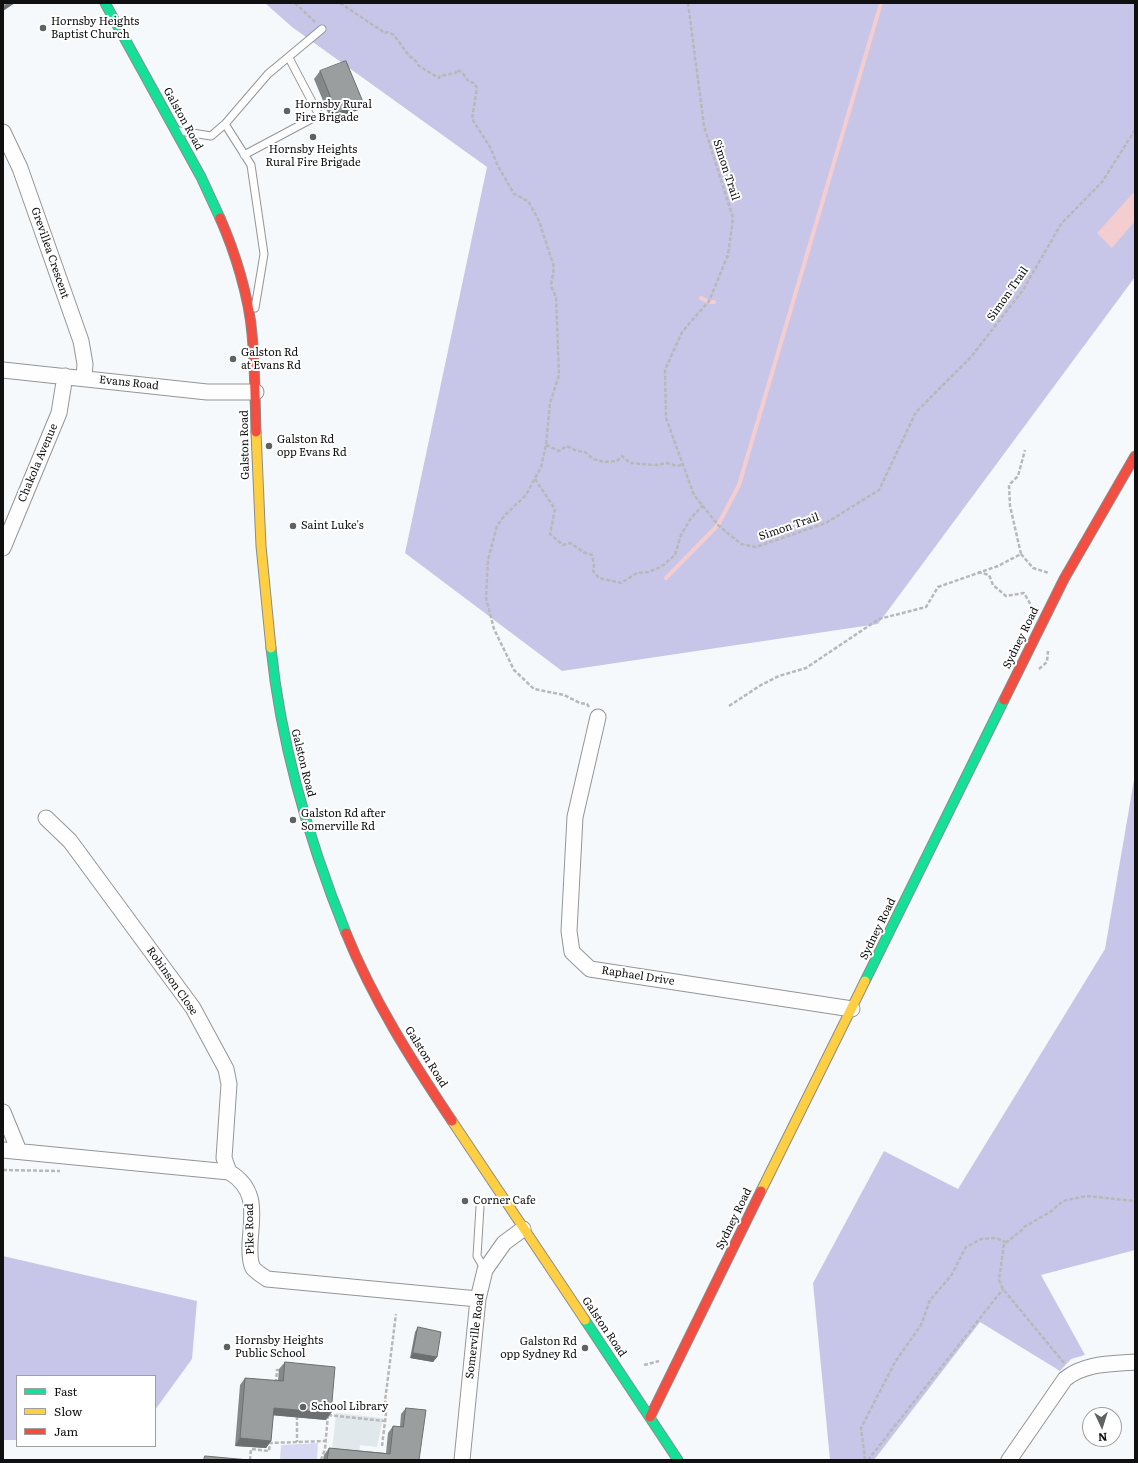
<!DOCTYPE html>
<html>
<head>
<meta charset="utf-8">
<style>
	body { margin:0 }
	#map { position:relative; width:1138px; height:1463px; overflow:hidden; background:#f6f9fb; font-family:Literata,serif }
	canvas { display:block }
	.frame { position:absolute; inset:0; border:4px solid #101010; pointer-events:none }
	.legend { position:absolute; left:16px; top:1375px; width:140px; height:72px; box-sizing:border-box; background:#fff; border:1px solid #9f9f9f; margin:0; padding:5px 7px; list-style:none; font-size:12px; color:#101010 }
	.legend li { display:flex; align-items:center; gap:8px; height:20px }
	.legend b { width:20px; border:1px solid #9f9f9f }
	.north { position:absolute; left:1082px; top:1407px; width:40px; height:40px; box-sizing:border-box; background:#fff; border:1px solid #9f9f9f; border-radius:50%; rotate:176deg; font-size:11px; font-weight:700; line-height:16px; text-align:center; color:#101010 }
	.north::after { content:''; display:block; margin:auto; width:14px; height:18px; background:#606262; clip-path:polygon(50% 0,100% 100%,50% 72%,0 100%) }
</style>
</head>
<body>
<div id="map">
<canvas width="1138" height="1463"></canvas>
<div class="frame"></div>
<ul class="legend">
<li><b style="height:5px;background:#16e098"></b>Fast</li>
<li><b style="height:5px;background:#ffcf43"></b>Slow</li>
<li><b style="height:5px;background:#f24e42"></b>Jam</li>
</ul>
<div class="north">N</div>
</div>
<script>
const c = document.querySelector('canvas').getContext('2d');
c.lineJoin = 'round';
function fillPath(path, color) { c.fillStyle = color; c.fill(path, 'evenodd'); }
function strokePath(path, color, width, dash) { c.strokeStyle = color; c.lineWidth = width; c.lineCap = dash ? 'butt' : 'round'; c.setLineDash(dash || []); c.stroke(path); }
function write(font, color, halo, rows, align = 'center') {
  c.font = font + ' Literata,serif'; c.lineWidth = 4; c.setLineDash([]); c.textBaseline = 'middle'; c.strokeStyle = halo; c.fillStyle = color; for (const [text, x, y, turn = 0] of rows) {
    c.save(); c.translate(x, y); c.rotate((+turn || 0) * Math.PI / 180); c.textAlign = isNaN(turn) ? turn : align; if (halo) c.strokeText(text, 0, 0); c.fillText(text, 0, 0); c.restore();
  }
}
const green = new Path2D(`
	M318 1443 317 1460H280L281 1445Z`);
const forest = new Path2D(`
	M265 3H1135V277L878 624 562 671 405 553 487 167 292 27Z
	M1135 774V1250L1041 1275 1085 1355 1071 1359 1060 1371 980 1322 874 1460H830L813 1283 884 1151 958 1189 1105 949Z
	M3 1256 197 1301 192 1359 155 1410V1376H17V1440H3Z`);
const plaza = new Path2D(`
	M336 1413 383 1418 377 1447 360 1445 359 1453 332 1450Z`);
const water = new Path2D(`
	M1135 191V221L1112 248 1097 233Z`);
const stream = new Path2D(`
	M701 298 707 301
	M710 302H714
	M666 578 718 525 739 485 881 3`);
const path = new Path2D(`
	M295 3 315 22
	M340 3 385 33 387 32 394 35 409 56 414 59 419 66 439 78 440 76 456 73 457 70 462 72 469 82 474 83 477 88 472 119 490 147 498 166 514 194 528 201 539 221 554 267 551 286 556 297 559 375 550 403 546 445 541 467 526 495 504 516 497 526 488 560 486 598 494 629 514 670 534 689 564 695 580 703 587 704 589 707
	M688 3 704 126 733 218 728 255 709 301 682 332 665 370 666 418 694 495 718 525 741 544 756 547 826 523 879 490 916 412 971 357 1023 290 1061 224 1102 182 1135 130
	M546 445 559 451 567 446 577 451 585 452 593 459 604 462 617 461 622 456 630 463 656 465 667 463 677 466 683 464
	M535 479 555 509 550 534 563 545 570 543 585 553 592 555 594 565 593 571 599 578 621 583 637 573 648 572 661 567 675 555 681 535 691 518 703 505
	M1021 554 1033 568 1049 573
	M978 572 989 575 993 585 1006 596 1024 593 1032 607
	M1039 669 1047 662 1048 651
	M729 706 761 685 779 676 806 668 879 619 926 607 938 587 998 566 1021 554 1010 506 1009 485 1018 476 1025 450
	M3 1170 60 1171
	M1064 1363 1003 1289 999 1280 1004 1244 1021 1231 1024 1227 1050 1212 1063 1201 1086 1196 1135 1201
	M644 1365 659 1361
	M276 1383 277 1370 282 1371
	M328 1415 385 1421
	M297 1416V1442
	M382 1446 387 1405 385 1401 396 1314
	M250 1460 251 1449 269 1451 270 1443 326 1441
	M321 1460 325 1449 328 1414
	M865 1460 861 1428 895 1362 921 1325 930 1300 951 1276 966 1247 981 1239 996 1238 1005 1242
	M868 1460 1003 1289`);
const lane = new Path2D(`
	M225 124 268 74 322 29
	M180 131 211 136 225 124 251 165 264 254 255 308
	M244 155 319 115 289 58
	M480 1207 477 1256 485 1270`);
const street = new Path2D(`
	M3 132 20 168 81 341 85 364 84 378
	M3 370 207 392H256
	M3 548 59 413 65 376
	M598 717 575 817 569 931 572 952 590 969 852 1009
	M46 818 70 841 193 1008 226 1069 229 1084 224 1158 229 1172
	M3 1112 19 1151
	M3 1150 229 1172C258 1189 252 1214 250 1243 250 1251 249 1261 253 1268 256 1272 263 1276 267 1279L478 1299
	M462 1460 478 1299 485 1270 504 1243 523 1229
	M1009 1460 1065 1379C1085 1363 1110 1364 1135 1362`);
const fast = new Path2D(`
	M105 3 201 177 220 218
	M271 648C281 747 309 841 346 933
	M865 981 1004 700
	M585 1320 678 1460`);
const slow = new Path2D(`
	M256 432 261 546 271 648
	M452 1121 585 1320
	M761 1191 865 981`);
const jam = new Path2D(`
	M220 218C235 252 249 297 252 334 255 366 255 399 256 432
	M1004 700 1064 579 1135 456
	M346 933C373 1000 412 1061 452 1121
	M650 1417 761 1191`);
const wall = new Path2D(`
	M320 71 358 110 331 120 314 79Z
	M418 1327 437 1357 433 1362 410 1358 415 1332Z
	M285 1362 326 1420 273 1415 271 1441 266 1448 235 1446 240 1385 245 1378 278 1381 279 1369Z
	M406 1408 419 1460H323L324 1455 329 1448 386 1453 388 1433 393 1426 400 1427 401 1414Z`);
const shadedWall = new Path2D(`
	M9 3H15L3 11V7Z
	M363 102 358 110 331 120 337 113Z
	M413 1353 437 1357 433 1362 410 1358Z
	M274 1408 331 1413 326 1420 269 1415Z
	M240 1438 271 1441 266 1448 235 1446Z`);
const building = new Path2D(`
	M3 3H9L3 7Z
	M346 61 363 102 337 113 320 71Z
	M418 1327 441 1332 437 1357 413 1353Z
	M285 1362 335 1367 331 1413 274 1408 271 1441 240 1438 245 1378 283 1381Z
	M406 1408 426 1410 419 1460H327L329 1448 390 1454 393 1426 403 1427Z
	M205 1456 249 1460H204Z`);
const markers = [
	[43,28,4,"#606262"],
	[287,111,4,"#606262"],
	[313,137,4,"#606262"],
	[233,359,4,"#606262"],
	[269,446,4,"#606262"],
	[293,526,4,"#606262"],
	[293,820,4,"#606262"],
	[465,1201,4,"#606262"],
	[227,1347,4,"#606262"],
	[585,1348,4,"#606262"],
	[303,1407,4,"#606262"]
];
const poiNames = [
	["Hornsby Heights",51,22],
	["Baptist Church",51,35],
	["Hornsby Rural",295,105],
	["Fire Brigade",295,118],
	["Hornsby Heights",313,150,"center"],
	["Rural Fire Brigade",313,163,"center"],
	["Galston Rd",241,353],
	["at Evans Rd",241,366],
	["Galston Rd",277,440],
	["opp Evans Rd",277,453],
	["Saint Luke's",301,526],
	["Galston Rd after",301,814],
	["Somerville Rd",301,827],
	["Corner Cafe",473,1201],
	["Hornsby Heights",235,1341],
	["Public School",235,1354],
	["Galston Rd",577,1342,"right"],
	["opp Sydney Rd",577,1355,"right"],
	["School Library",311,1407]
];
const streetNames = [
	["Galston Road",183,119,61],
	["Simon Trail",726,170,72],
	["Grevillea Crescent",50,253,71],
	["Simon Trail",1008,294,-55],
	["Evans Road",129,383,6],
	["Galston Road",245,445,-91],
	["Chakola Avenue",38,463,-67],
	["Simon Trail",789,527,-19],
	["Sydney Road",1021,638,-64],
	["Galston Road",303,763,76],
	["Sydney Road",878,929,-64],
	["Raphael Drive",638,976,9],
	["Robinson Close",172,981,55],
	["Galston Road",426,1057,58],
	["Sydney Road",734,1219,-64],
	["Pike Road",250,1229,-91],
	["Galston Road",604,1327,56],
	["Somerville Road",475,1336,-83]
];
fillPath(green, '#d7d8f1');
fillPath(forest, '#c8c6e8');
fillPath(plaza, '#e1e8eb');
fillPath(water, '#f4cdd0');
strokePath(stream, '#f4cdd0', 4);
strokePath(lane, '#949596', 9);
strokePath(street, '#949596', 17);
strokePath(fast, '#8a8c8c', 11);
strokePath(slow, '#8a8c8c', 11);
strokePath(jam, '#8a8c8c', 11);
strokePath(path, '#b8b8b9', 2.5, [4, 2]);
strokePath(lane, '#fefefe', 7);
strokePath(street, '#fefefe', 15);
strokePath(fast, '#16e098', 9);
strokePath(slow, '#ffcf43', 9);
strokePath(jam, '#f24e42', 9);
fillPath(wall, '#858889');
fillPath(shadedWall, '#6c6f6f');
fillPath(building, '#9b9e9f');
strokePath(building, '#6c6f6f', 1);
for (const [x, y, r, color] of markers) { const dot = new Path2D(); dot.arc(x, y, r, 0, 2 * Math.PI); c.fillStyle = color; c.fill(dot); strokePath(dot, '#fff', 1.5); }
write('11px', '#101010', '#fff', poiNames, 'left');
write('11px', '#101010', '#fff', streetNames);
</script>
</body>
</html>
